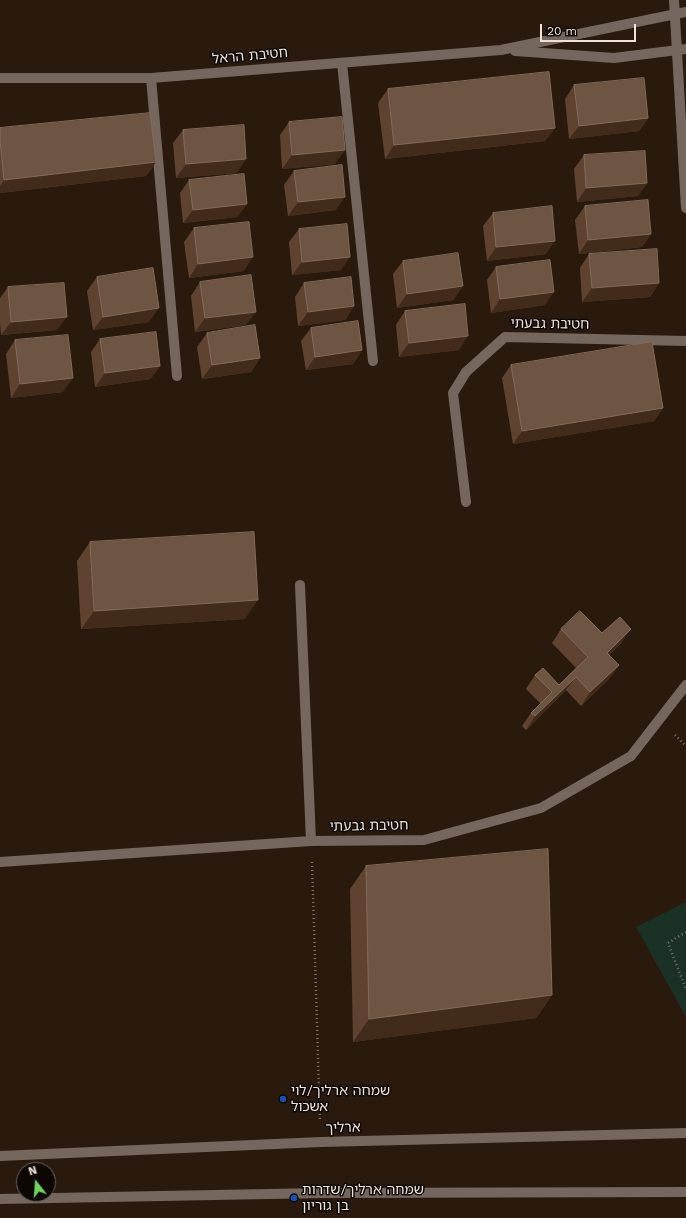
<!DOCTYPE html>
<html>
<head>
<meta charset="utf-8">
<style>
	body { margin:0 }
	#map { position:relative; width:686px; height:1218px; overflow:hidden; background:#2a1a0e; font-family:"Work Sans",sans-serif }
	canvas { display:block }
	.north { position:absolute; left:16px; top:1162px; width:40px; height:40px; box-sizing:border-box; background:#0d0703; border:1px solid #675f59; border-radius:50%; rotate:343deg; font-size:11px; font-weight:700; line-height:16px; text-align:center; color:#eee2da }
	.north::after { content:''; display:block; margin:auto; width:14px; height:18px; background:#70d35f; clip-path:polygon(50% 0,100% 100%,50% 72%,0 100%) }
	.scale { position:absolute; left:540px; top:24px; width:96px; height:18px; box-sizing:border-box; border:2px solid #eee2da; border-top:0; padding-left:5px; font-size:12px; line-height:14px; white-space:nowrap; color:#eee2da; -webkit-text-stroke:3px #0d0703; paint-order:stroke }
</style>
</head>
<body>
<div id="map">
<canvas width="686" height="1218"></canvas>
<div class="north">N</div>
<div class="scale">20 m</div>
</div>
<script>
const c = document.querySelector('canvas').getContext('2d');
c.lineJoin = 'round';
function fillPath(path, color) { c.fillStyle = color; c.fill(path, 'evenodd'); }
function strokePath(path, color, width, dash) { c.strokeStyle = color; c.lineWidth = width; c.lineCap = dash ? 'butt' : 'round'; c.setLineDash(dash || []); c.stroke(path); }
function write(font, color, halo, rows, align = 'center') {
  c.font = font + ' "Work Sans","Noto Sans Hebrew",sans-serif'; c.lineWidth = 3; c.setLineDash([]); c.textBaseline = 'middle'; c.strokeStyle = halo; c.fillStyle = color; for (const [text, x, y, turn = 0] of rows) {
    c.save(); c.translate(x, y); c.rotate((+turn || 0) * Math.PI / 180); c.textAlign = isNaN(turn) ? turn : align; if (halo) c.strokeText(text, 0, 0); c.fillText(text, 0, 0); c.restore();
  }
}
const green = new Path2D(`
	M686 902V1017L636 927Z`);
const path = new Path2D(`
	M675 735 686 746
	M312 862 320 1121
	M686 932 668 943 686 989`);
const minor = new Path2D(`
	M674 0 686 208
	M515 51 614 58 686 49
	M342 63 373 361
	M0 78H151L501 50 686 12
	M151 78 177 376
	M466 502 453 393 466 372 505 337 686 341
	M300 585 311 841
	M0 862 311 841 424 840 541 808 631 756 686 685
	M0 1156 321 1142 686 1133
	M0 1199 322 1193 686 1192`);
const wall = new Path2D(`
	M574 85 648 118 639 131 569 139 565 99Z
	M388 89 555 128 545 141 385 159 378 103Z
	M289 122 335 164 282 169 280 135Z
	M0 128 156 162 146 176 0 193Z
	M183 130 237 173 176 178 173 143Z
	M584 155 647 183 638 196 577 202 574 169Z
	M294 171 336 210 288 216 284 185Z
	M189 180 247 204 237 217 183 223 180 193Z
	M585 206 651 234 642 247 579 254 575 220Z
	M493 213 546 254 487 261 483 226Z
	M194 228 244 271 189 278 184 242Z
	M299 229 341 270 292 275 289 242Z
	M589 254 659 283 650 297 582 302 580 268Z
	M403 261 463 286 453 300 397 308 393 274Z
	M496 267 545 305 491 313 487 280Z
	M97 277 149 322 93 330 87 291Z
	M200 282 246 325 195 332 191 296Z
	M304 283 354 306 345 320 298 326 295 297Z
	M8 287 57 330 1 335 0 323V298Z
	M405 311 459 350 399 357 396 325Z
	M311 328 362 350 353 364 306 370 301 341Z
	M207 333 260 358 251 372 202 379 197 347Z
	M100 339 151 379 95 387 91 352Z
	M15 340 63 392 11 398 6 354Z
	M511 365 663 408 654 421 513 444 502 378Z
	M90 542 245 619 81 629 77 561Z
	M561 629 602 633 622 642 609 655 619 665 609 679 581 706 566 690 526 730 522 726 531 713 541 704 526 689 535 675 559 685 576 668 552 643Z
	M366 866 552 995 536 1018 353 1042 350 889Z`);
const shadedWall = new Path2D(`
	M648 118 639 131 569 139 579 126Z
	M555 128 545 141 385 159 394 145Z
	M345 150 335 164 282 169 292 155Z
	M246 159 237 173 176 178 186 164Z
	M156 162 146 176 0 193V186L4 180Z
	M647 183 638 196 577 202 586 188Z
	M345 197 336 210 288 216 298 202Z
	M247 204 237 217 183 223 193 210Z
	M651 234 642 247 579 254 588 240Z
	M555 241 546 254 487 261 496 247Z
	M253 257 244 271 189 278 198 264Z
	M350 257 341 270 292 275 302 262Z
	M659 283 650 297 582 302 592 288Z
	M463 286 453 300 397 308 407 294Z
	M554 292 545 305 491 313 500 299Z
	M354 306 345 320 298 326 308 312Z
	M159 308 149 322 93 330 103 317Z
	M256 312 246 325 195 332 205 318Z
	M67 317 57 330 1 335 11 322Z
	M468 336 459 350 399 357 409 343Z
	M362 350 353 364 306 370 315 357Z
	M260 358 251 372 202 379 212 365Z
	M160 366 151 379 95 387 105 373Z
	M73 378 63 392 11 398 20 384Z
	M663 408 654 421 513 444 522 431Z
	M258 600 245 619 81 629 94 611Z
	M631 629 622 642 597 666 607 653Z
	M619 665 609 679 581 706 590 692Z
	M576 677 566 690 526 730 535 716Z
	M552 995 536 1018 353 1042 369 1019Z`);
const building = new Path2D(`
	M549 72 555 128 394 145 388 89Z
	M644 78 648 118 579 126 574 85Z
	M150 113 156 162 4 180 0 140V128Z
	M342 117 345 150 292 155 289 122Z
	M244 125 246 159 186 164 183 130Z
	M645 151 647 183 586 188 584 155Z
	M342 165 345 197 298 202 294 171Z
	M244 174 247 204 193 210 189 180Z
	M648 200 651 234 588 240 585 206Z
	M552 206 555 241 496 247 493 213Z
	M249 222 253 257 198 264 194 228Z
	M347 224 350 257 302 262 299 229Z
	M657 249 659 283 592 288 589 254Z
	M458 253 463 286 407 294 403 261Z
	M550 260 554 292 500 299 496 267Z
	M153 268 159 308 103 317 97 277Z
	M251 275 256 312 205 318 200 282Z
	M351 277 354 306 308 312 304 283Z
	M64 283 67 317 11 322 8 287Z
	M465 304 468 336 409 343 405 311Z
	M358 321 362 350 315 357 311 328Z
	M255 325 260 358 212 365 207 333Z
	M156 332 160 366 105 373 100 339Z
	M68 335 73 378 20 384 15 340Z
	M652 342 663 408 522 431 511 365Z
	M254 532 258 600 94 611 90 542Z
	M580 611 602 633 620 617 631 629 607 653 619 665 590 692 576 677 535 716 531 713 552 692 535 675 543 668 559 685 588 657 561 629Z
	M548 849 552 995 369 1019 366 866Z`);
const markers = [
	[283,1099,4,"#1a4fb4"],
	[294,1198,4,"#1a4fb4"]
];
const streetNames = [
	["חטיבת הראל",250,56,-5],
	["חטיבת גבעתי",550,324,1],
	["חטיבת גבעתי",369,826,-1],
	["ארליך",343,1128,-2]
];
const poiNames = [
	["שמחה ארליך/לוי",291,1091],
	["אשכול",291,1107],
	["שמחה ארליך/שדרות",302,1190],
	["בן גוריון",302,1206]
];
fillPath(green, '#1c3125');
strokePath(path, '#7f7167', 2.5, [1, 3]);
strokePath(minor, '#75675d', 10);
fillPath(wall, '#5f4330');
fillPath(shadedWall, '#432b1b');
fillPath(building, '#6e5442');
strokePath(building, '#826a5a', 1);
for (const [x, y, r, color] of markers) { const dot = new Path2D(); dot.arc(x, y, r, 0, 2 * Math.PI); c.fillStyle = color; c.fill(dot); strokePath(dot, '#0d0703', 1.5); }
write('14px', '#eee2da', '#0d0703', streetNames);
write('14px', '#eee2da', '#0d0703', poiNames, 'left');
</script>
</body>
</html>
